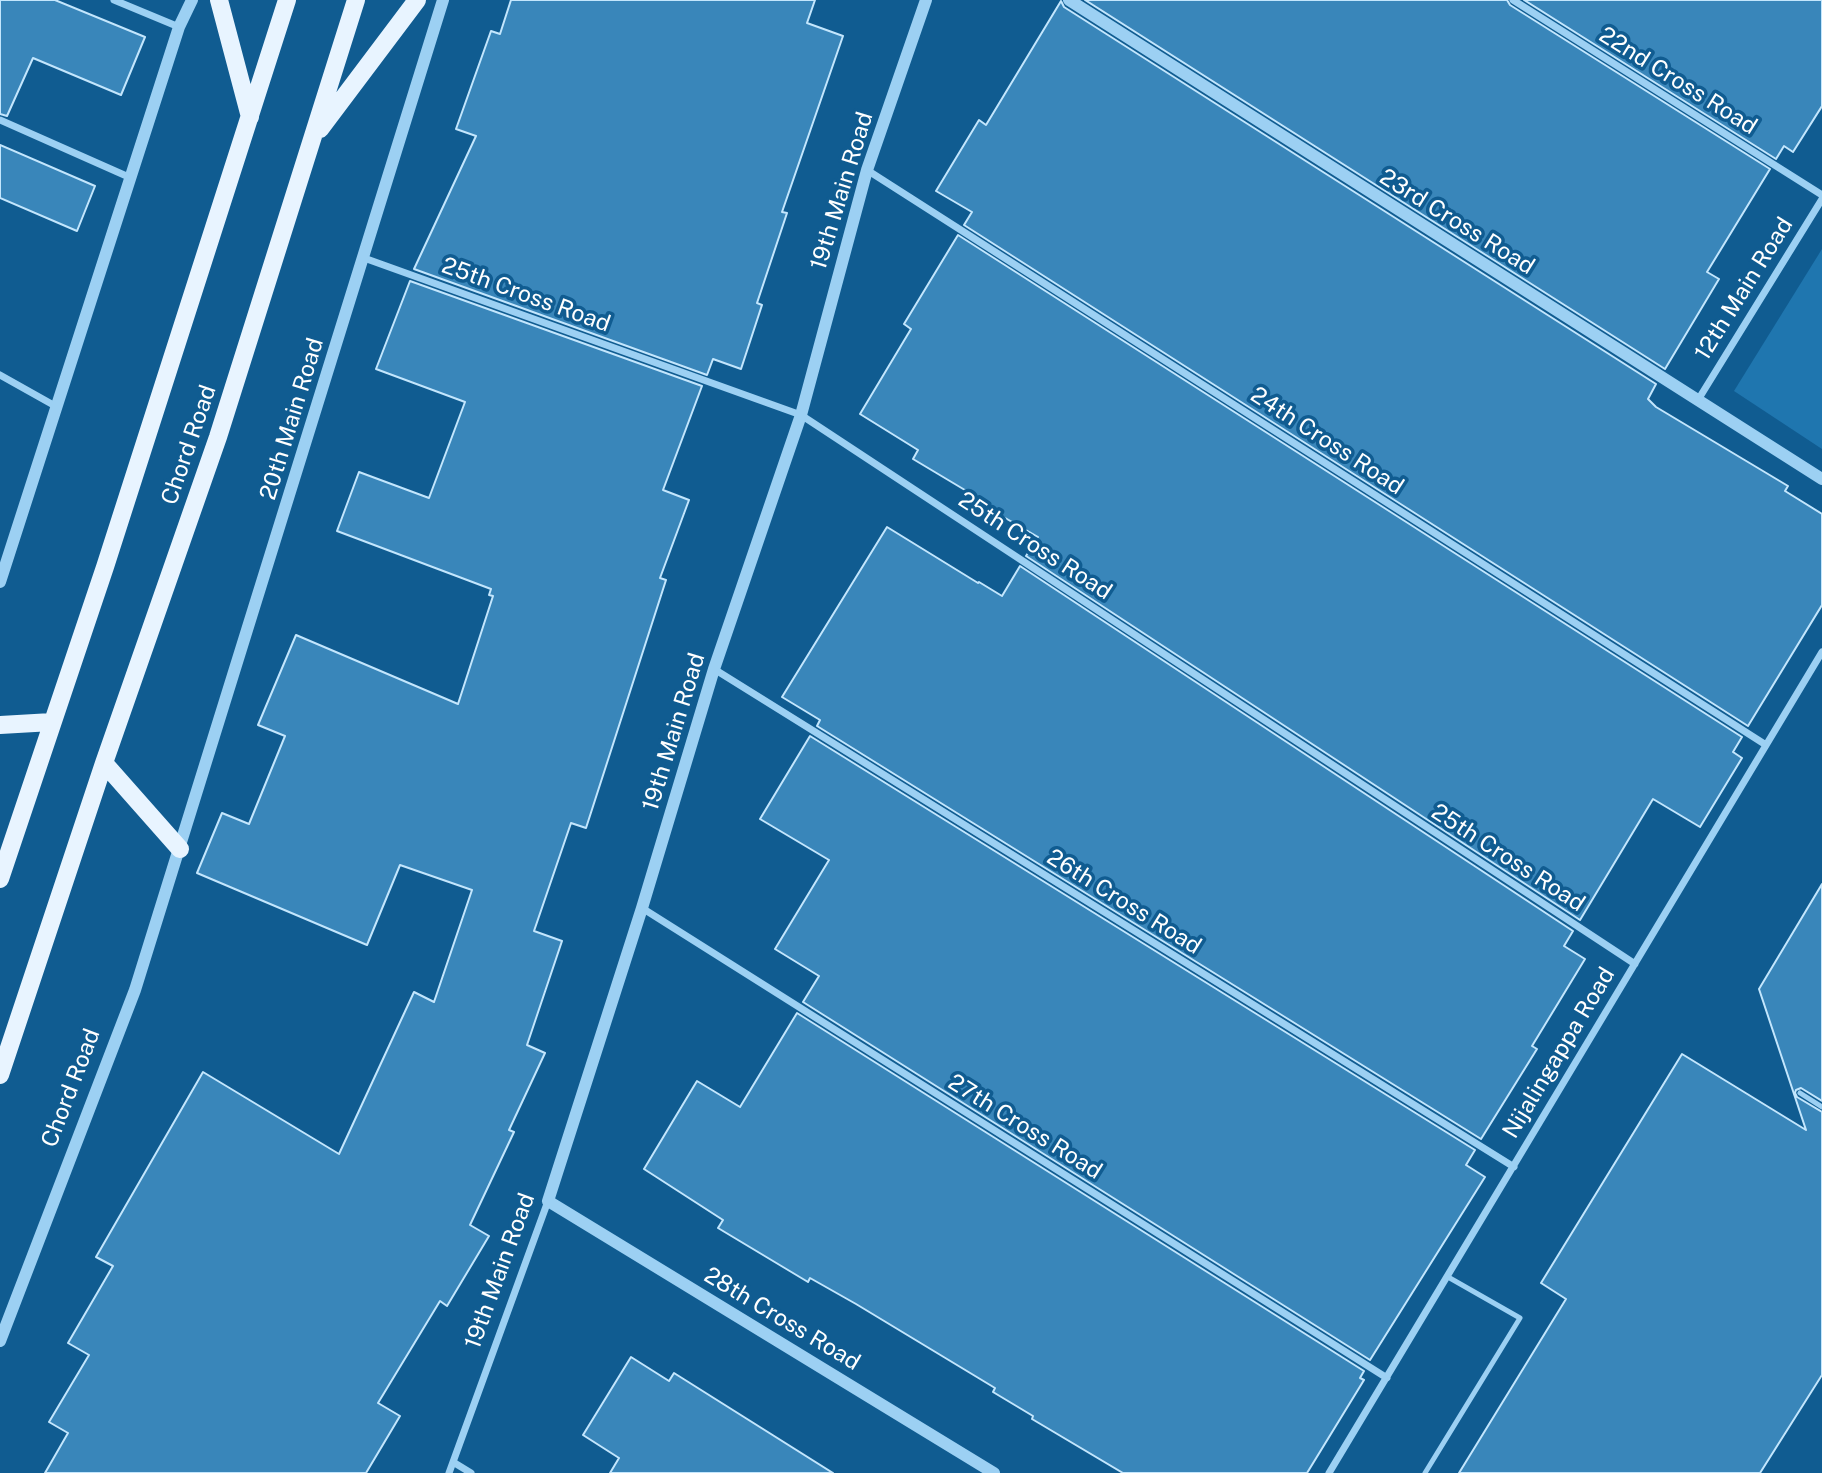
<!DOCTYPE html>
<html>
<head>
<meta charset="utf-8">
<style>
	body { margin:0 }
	canvas { display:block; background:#105c91 }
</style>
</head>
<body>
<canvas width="1822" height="1473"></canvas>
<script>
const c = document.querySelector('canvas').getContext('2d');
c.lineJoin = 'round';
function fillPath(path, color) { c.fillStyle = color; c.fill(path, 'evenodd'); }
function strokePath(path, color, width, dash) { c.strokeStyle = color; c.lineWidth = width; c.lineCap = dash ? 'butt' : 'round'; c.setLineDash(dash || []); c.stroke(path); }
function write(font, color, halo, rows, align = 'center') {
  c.font = font + ' "Public Sans",sans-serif'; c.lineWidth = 7; c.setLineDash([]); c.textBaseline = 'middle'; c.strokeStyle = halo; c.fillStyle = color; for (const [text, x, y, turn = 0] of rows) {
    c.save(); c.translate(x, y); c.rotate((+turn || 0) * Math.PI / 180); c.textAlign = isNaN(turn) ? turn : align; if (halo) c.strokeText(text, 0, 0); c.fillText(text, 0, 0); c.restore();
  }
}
const green = new Path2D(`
	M1822 249V449L1734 391Z`);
const building = new Path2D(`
	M0 0H55L145 37 121 95 33 58 7 116 0 114Z
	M511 0H815L807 23 843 36 782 212 787 213 757 303 762 305 741 369 713 359 707 375 414 269 476 136 456 129 491 31 500 34Z
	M1085 0H1507L1510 5 1770 169 1707 272 1719 279 1665 369Z
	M1524 0H1822V106L1793 152 1784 146 1776 159Z
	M1061 1 1064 7 1656 384 1648 399 1656 407 1788 486 1785 491 1822 514V605L1748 726 964 225 972 212 936 191 979 120 986 125Z
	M0 145 95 186 77 231 0 198Z
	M958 235 1742 737 1733 752 1742 758 1700 827 1653 799 1580 920 1026 556 1038 537 988 508 990 505 913 459 918 450 860 414 911 329 904 324Z
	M410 281 702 386 663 490 689 500 660 578 666 580 586 828 571 823 534 931 562 941 527 1045 545 1053 509 1130 514 1132 470 1225 489 1236 447 1306 440 1301 378 1403 400 1416 366 1473H45L68 1433 49 1422 89 1355 68 1343 113 1266 96 1257 203 1072 339 1154 414 992 434 1002 472 890 400 865 367 945 197 873 222 813 249 824 285 736 258 725 296 635 458 704 493 596 489 595 491 589 337 531 359 472 429 498 465 402 376 369Z
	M887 527 978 583 979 582 1002 596 1020 566 1573 931 1564 946 1585 959 1532 1046 1537 1049 1481 1139 817 726 820 720 782 697Z
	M810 736 1475 1150 1466 1165 1485 1177 1370 1360 803 1002 819 976 775 949 829 860 760 819Z
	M1822 884V1101L1801 1088 1796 1090 1795 1093 1797 1097 1822 1112V1375L1760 1473H1459L1566 1299 1541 1283 1682 1054 1806 1130 1759 989Z
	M797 1013 1364 1371 1360 1378 1364 1380 1307 1473H1123L1032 1419 1033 1416 993 1392 995 1388 856 1304 810 1278 808 1282 718 1228 723 1220 644 1169 697 1081 740 1107Z
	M631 1357 669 1381 674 1373 833 1473H610L619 1458 583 1435Z`);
const service = new Path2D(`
	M1800 1093 1822 1107
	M1425 1473 1520 1318 1448 1277`);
const minor = new Path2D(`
	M114 0 179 27
	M1513 0 1822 195
	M0 120 131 178
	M867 170 1766 745
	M364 258 801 415 1635 964
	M0 375 57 407
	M1698 400 1822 199
	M714 669 1514 1167
	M642 908 1387 1378
	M453 1462 471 1473
	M449 1473 548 1201
	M1329 1473 1822 652`);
const tertiary = new Path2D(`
	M926 0 867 170 801 415 714 669 642 908 548 1201 994 1473
	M1069 0 1822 479
	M0 582 179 27 192 0
	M0 1341 135 990 443 0`);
const primary = new Path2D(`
	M219 0 250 117
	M320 129 417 0
	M0 725 52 722
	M104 763 180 849
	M0 879 105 567 287 0
	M0 1075 104 763 218 437 356 0`);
const streetNames = [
	["22nd Cross Road",1678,81,32],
	["19th Main Road",842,191,-73],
	["23rd Cross Road",1457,222,32],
	["12th Main Road",1744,289,-58],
	["25th Cross Road",526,295,20],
	["20th Main Road",292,419,-73],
	["24th Cross Road",1327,441,33],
	["Chord Road",189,445,-71],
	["25th Cross Road",1035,546,33],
	["19th Main Road",674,732,-73],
	["25th Cross Road",1508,858,33],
	["26th Cross Road",1124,902,32],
	["Nijalingappa Road",1559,1053,-59],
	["Chord Road",71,1088,-69],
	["27th Cross Road",1025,1127,32],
	["19th Main Road",500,1271,-70],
	["28th Cross Road",782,1319,31]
];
fillPath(green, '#1f76af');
fillPath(building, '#3986ba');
strokePath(building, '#c3e6fd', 2);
strokePath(service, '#9cd0f3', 5);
strokePath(minor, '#9cd0f3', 7);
strokePath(tertiary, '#9cd0f3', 12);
strokePath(primary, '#e8f4ff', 18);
write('23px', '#fff', '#105c91', streetNames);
</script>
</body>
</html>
